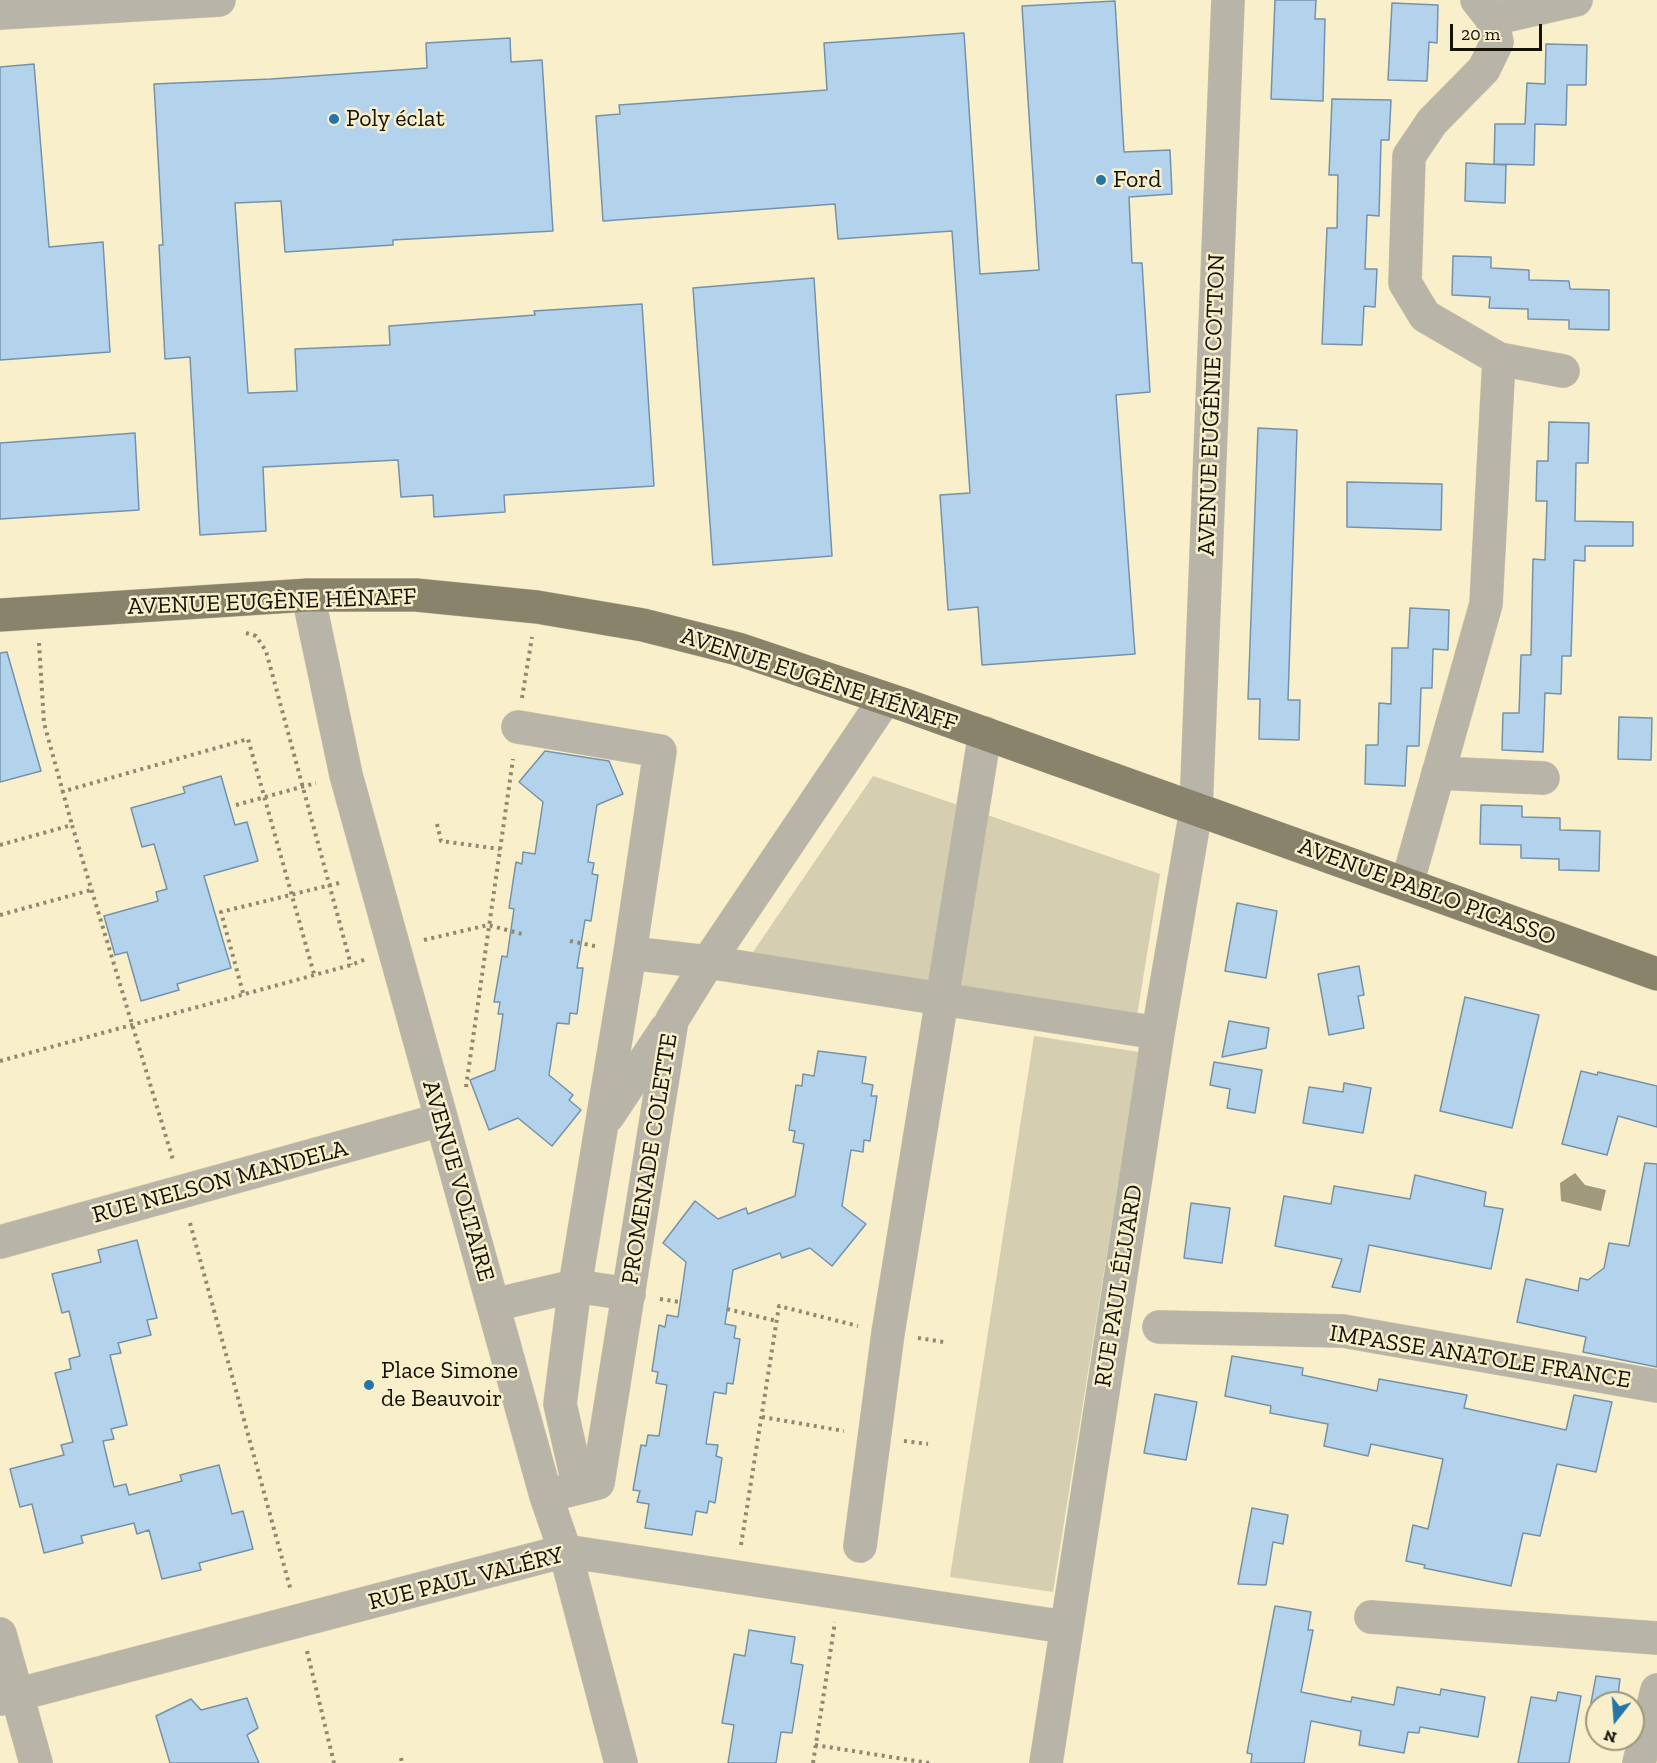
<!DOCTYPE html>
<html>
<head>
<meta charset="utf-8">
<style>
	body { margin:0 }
	#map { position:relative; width:1657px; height:1763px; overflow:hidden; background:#f9efcb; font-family:"Zilla Slab",serif }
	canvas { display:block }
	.north { position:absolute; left:1585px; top:1691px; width:60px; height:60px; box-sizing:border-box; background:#f9efcb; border:2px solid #9d967c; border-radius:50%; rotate:197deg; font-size:16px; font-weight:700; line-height:24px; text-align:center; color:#141105 }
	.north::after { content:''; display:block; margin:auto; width:21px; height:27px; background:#2575a7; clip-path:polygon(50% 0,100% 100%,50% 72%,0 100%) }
	.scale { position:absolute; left:1450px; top:24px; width:92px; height:27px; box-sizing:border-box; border:3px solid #141105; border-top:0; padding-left:8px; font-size:18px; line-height:21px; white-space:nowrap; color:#141105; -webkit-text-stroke:4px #f9efcb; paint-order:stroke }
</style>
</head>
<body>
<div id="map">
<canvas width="1657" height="1763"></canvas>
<div class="north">N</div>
<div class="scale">20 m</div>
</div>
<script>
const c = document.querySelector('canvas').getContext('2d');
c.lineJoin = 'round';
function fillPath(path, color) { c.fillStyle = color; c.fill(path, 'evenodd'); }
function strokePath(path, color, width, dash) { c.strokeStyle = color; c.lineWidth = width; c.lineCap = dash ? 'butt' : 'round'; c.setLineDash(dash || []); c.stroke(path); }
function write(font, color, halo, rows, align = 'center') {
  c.font = font + ' "Zilla Slab",serif'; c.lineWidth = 5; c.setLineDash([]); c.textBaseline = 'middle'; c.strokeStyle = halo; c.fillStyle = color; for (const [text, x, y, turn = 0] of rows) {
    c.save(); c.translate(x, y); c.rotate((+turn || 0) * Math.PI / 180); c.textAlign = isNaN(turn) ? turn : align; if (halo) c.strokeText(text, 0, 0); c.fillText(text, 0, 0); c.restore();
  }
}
const green = new Path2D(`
	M873 776 1160 874 1136 1022 751 955Z
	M1034 1036 1139 1052 1053 1592 950 1577Z`);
const water = new Path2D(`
	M1575 1173 1585 1185 1606 1190 1601 1211 1561 1201 1560 1183Z`);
const building = new Path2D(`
	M1275 0H1316L1315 19H1325L1323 101 1271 99Z
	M1115 1 1124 152 1170 150 1172 194 1129 197 1132 263H1142L1150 392 1116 395 1135 654 982 665 978 607 948 610 940 495 970 493 952 231 838 239 835 204 603 221 596 116 620 114 619 105 827 90 824 43 964 33 980 274 1039 270 1022 6Z
	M1392 3 1438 5 1437 43 1429 42 1427 81 1388 80Z
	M510 38 511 62 542 60 553 231 393 240V245L285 252 281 201 235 203 248 393 297 391 295 349 390 345 389 326 535 315 534 311 642 304 654 486 504 495 505 512 434 517 433 495 401 497 398 460 263 467 266 531 200 535 190 357 165 359 159 245H163L154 84 271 79 427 68 426 43Z
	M1546 44 1587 45 1586 85H1567L1566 125 1535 124 1534 165 1494 164 1495 124H1525L1527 83 1545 84Z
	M34 64 49 247 103 242 110 352 0 360V67Z
	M1332 99 1391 100 1389 140H1381L1379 216 1367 215 1365 269H1377L1375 307 1364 306 1362 345 1322 344 1327 228H1337L1338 175H1329Z
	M1466 163 1506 165 1505 203 1465 201Z
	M1453 256 1491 257V268L1529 270V280L1569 281 1570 289 1609 290V330L1569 329V320L1528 319V309L1489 308 1490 297 1452 295Z
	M814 278 832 556 713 565 693 288Z
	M1549 422 1589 423 1588 463H1576L1575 521 1633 522V546H1585V561L1574 560 1571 656H1562L1561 694 1545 693 1543 752 1502 750 1503 713H1519L1521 655H1531L1533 559 1545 560 1547 501H1536L1537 461H1548Z
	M1258 428 1297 430 1288 700H1300L1299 740 1259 739 1260 699H1248Z
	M135 433 139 510 0 519V443Z
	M1347 482 1442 484 1441 530 1347 527Z
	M1410 608 1449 610 1448 650 1433 649 1432 688H1421L1419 746H1407L1405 786 1365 784 1366 745H1378L1379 703 1391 704 1392 648H1408Z
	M7 652 41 771 0 782V653Z
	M1619 717 1652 718 1651 760 1618 759Z
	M545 751 609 761 623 794 597 805 588 862 594 863 592 874 598 875 591 921 585 920 577 968H583L577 1014 570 1013 569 1024 557 1023 549 1075 573 1095 569 1100 581 1110 552 1146 518 1118 489 1130 470 1080 495 1070 503 1014H498L500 1002H494L502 956 507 957 514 909 509 908 516 862 522 864 523 852 535 854 543 802 519 782Z
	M221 776 235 825 247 822 258 861 204 876 231 968 177 984 179 990 141 1001 127 952 115 955 104 916 158 901 156 892 167 889 154 844 142 847 131 808 185 793 183 787Z
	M1481 805 1522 806V817L1560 818V830L1600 831 1599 871 1559 870V859L1521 858V845L1480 844Z
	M1237 903 1277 911 1266 978 1225 971Z
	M1359 966 1364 995 1358 996 1364 1028 1329 1035 1318 974Z
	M1465 997 1539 1015 1512 1128 1440 1111Z
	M1229 1021 1269 1028 1266 1048 1222 1057Z
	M818 1051 866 1057 862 1083 873 1085 871 1096H877L870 1141 864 1140 863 1152 851 1150 842 1206 866 1224 832 1266 810 1248 782 1258 780 1253 733 1270 725 1324 736 1326 734 1338 740 1339 733 1384 727 1383 726 1394 714 1392 706 1444 718 1445 716 1456 722 1458 715 1503 709 1501 707 1513 696 1511 692 1535 645 1528 649 1504 637 1502 640 1491 633 1490 641 1445 646 1446 648 1435 659 1436 667 1385 656 1383 658 1372 652 1371 659 1325 665 1327 667 1315 678 1317 686 1262 663 1243 695 1201 718 1219 746 1208 748 1214 795 1196 804 1144 793 1142 795 1131 789 1130 796 1085 802 1086 803 1074 814 1076Z
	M1214 1062 1262 1070 1255 1113 1227 1108 1230 1089 1210 1085Z
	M1581 1071 1597 1075 1598 1072 1657 1086V1127L1618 1116 1607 1155 1562 1144Z
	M1344 1083 1371 1088 1363 1133 1303 1123 1309 1087 1343 1092Z
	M1645 1163 1657 1164V1367L1583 1352 1586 1337 1517 1322 1526 1279 1578 1291 1580 1278 1588 1280 1604 1268 1609 1243 1629 1246Z
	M1415 1175 1486 1192 1484 1206 1503 1209 1491 1269 1369 1245 1360 1292 1332 1287 1342 1259 1275 1246 1284 1196 1331 1204 1334 1186 1410 1199Z
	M1191 1203 1230 1208 1222 1263 1184 1258Z
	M137 1240 157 1318 147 1320 151 1335 118 1343 121 1353 110 1355 127 1425 111 1429 114 1439 103 1441 114 1487 126 1484 129 1495 182 1481 180 1475 219 1465 232 1514 243 1511 253 1549 199 1563 201 1570 162 1579 149 1530 137 1534 134 1523 81 1536 83 1543 44 1553 32 1504 20 1507 10 1469 64 1455 61 1445 73 1442 55 1373 71 1369 69 1359 80 1356 69 1311 62 1313 52 1274 101 1262 98 1250Z
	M1232 1356 1303 1368 1302 1375 1377 1391 1379 1379 1467 1395 1464 1408 1566 1430 1574 1395 1612 1402 1596 1472 1557 1464 1540 1536 1523 1533 1511 1586 1424 1568 1425 1565 1406 1561 1413 1525 1428 1529 1443 1459 1371 1444 1368 1456 1324 1446 1328 1424 1270 1413 1271 1406 1225 1396Z
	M1155 1394 1197 1402 1186 1460 1144 1453Z
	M1252 1508 1288 1515 1283 1544 1273 1542 1266 1585 1238 1584Z
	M1275 1606 1311 1612 1308 1630H1313L1301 1692 1351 1702 1352 1697 1394 1705 1397 1687 1440 1695 1441 1689 1485 1697 1478 1737 1420 1727 1419 1733 1408 1732 1404 1753 1359 1745 1361 1731 1311 1721 1304 1763H1251L1252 1754 1247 1753Z
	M749 1630 795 1637 791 1663 803 1665 792 1733 781 1732 776 1763H728L734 1725 722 1723 734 1654 745 1656Z
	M1596 1676 1620 1679 1617 1703H1591Z
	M1558 1692 1581 1696 1569 1763H1518L1531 1697 1556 1701Z
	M247 1698 258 1728 247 1735 259 1763H170L156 1716 191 1699 201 1710Z`);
const path = new Path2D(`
	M246 633 256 636 266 651 351 965
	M39 643 44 723 72 825
	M522 698 532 637
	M61 792 248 739 314 974
	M236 805 316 783
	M437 824 441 841 500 849
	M0 845 72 825 173 1160
	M0 915 91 890
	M424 940 488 925 522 934
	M570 941 599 947
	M243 993 221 912 343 882
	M0 1061 351 965 366 959
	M466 1087 513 759
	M190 1223 291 1591
	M660 1299 680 1302
	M727 1309 777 1321
	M918 1338 944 1342
	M762 1417 844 1431
	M904 1441 928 1444
	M741 1545 779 1306 858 1326
	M307 1651 334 1763
	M815 1745 929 1763
	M401 1758 402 1763
	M813 1763 835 1622`);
const minor = new Path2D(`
	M0 13 219 0
	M1492 19 1576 0
	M1499 359 1563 371
	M308 595 346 775 546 1496 565 1551 621 1763
	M518 727 660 751 630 953 575 1286 560 1404 579 1488
	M1438 773 1543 778
	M1407 884 1486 604 1499 359 1425 316 1405 283 1409 156 1432 122 1484 69 1497 42 1492 19 1477 0
	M630 953 708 962 1158 1033
	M608 1116 666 1029
	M0 1242 440 1120
	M493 1305 575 1286 629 1294
	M1159 1327 1343 1331 1657 1386
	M546 1496 598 1483 672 1020 708 962 885 699
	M860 1546 888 1333 985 733
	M1371 1617 1657 1638
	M0 1634 36 1763
	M0 1699 565 1551 1065 1627
	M1046 1763 1158 1033 1196 810 1228 0
	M1639 1763 1657 1690`);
const major = new Path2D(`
	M0 615 308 595H416L537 607 643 625 738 649 905 705 1657 974`);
const markers = [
	[334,119,6,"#2575a7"],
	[1101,180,6,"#2575a7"],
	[369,1385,6,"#2575a7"]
];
const poiNames = [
	["Poly éclat",346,119],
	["Ford",1113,180],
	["Place Simone",381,1371],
	["de Beauvoir",381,1399]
];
const streetNames = [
	["AVENUE EUGÉNIE COTTON",1212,405,-88],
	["AVENUE EUGÈNE HÉNAFF",272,602,-2],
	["AVENUE EUGÈNE HÉNAFF",819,680,18],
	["AVENUE PABLO PICASSO",1427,892,20],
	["PROMENADE COLETTE",650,1159,-81],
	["AVENUE VOLTAIRE",458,1181,74],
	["RUE NELSON MANDELA",220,1182,-15],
	["RUE PAUL ÉLUARD",1119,1286,-81],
	["IMPASSE ANATOLE FRANCE",1480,1357,9],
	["RUE PAUL VALÉRY",466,1579,-14]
];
fillPath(green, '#d6ceb0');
fillPath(water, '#a1997c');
fillPath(building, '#b3d3ec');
strokePath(building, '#7493aa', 1.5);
strokePath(minor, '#d4cbab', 34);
strokePath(major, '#d4cbab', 34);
strokePath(path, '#8f8970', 4, [3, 4.5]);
strokePath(minor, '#b8b4a7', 33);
strokePath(major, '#89836b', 33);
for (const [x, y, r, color] of markers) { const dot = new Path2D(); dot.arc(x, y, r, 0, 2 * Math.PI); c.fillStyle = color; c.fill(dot); strokePath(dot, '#f9efcb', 2); }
write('24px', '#141105', '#f9efcb', poiNames, 'left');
write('24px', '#141105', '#f9efcb', streetNames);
</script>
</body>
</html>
